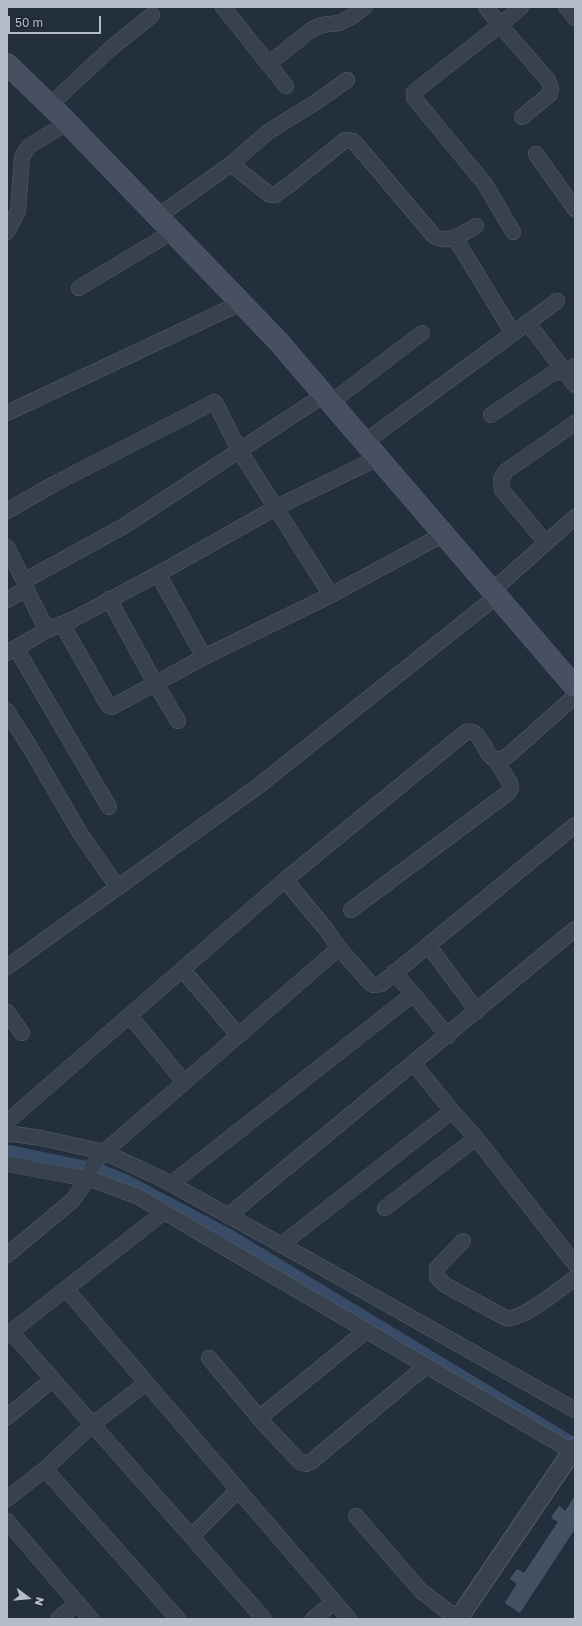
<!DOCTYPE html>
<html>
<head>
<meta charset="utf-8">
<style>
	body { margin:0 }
	#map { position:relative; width:582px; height:1626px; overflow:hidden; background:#242f3e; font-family:"Golos Text",sans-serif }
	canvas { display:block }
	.frame { position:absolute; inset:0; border:8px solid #b4bcc9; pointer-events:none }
	.north { position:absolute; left:8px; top:1578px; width:40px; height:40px; -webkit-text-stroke:3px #1d2633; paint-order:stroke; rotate:106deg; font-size:11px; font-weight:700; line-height:16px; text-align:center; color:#b4bcc9 }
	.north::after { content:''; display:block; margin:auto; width:14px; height:18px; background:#b4bcc9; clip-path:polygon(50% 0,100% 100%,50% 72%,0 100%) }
	.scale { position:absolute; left:8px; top:16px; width:93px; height:18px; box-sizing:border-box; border:2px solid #b4bcc9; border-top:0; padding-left:5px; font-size:12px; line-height:14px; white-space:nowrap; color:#b4bcc9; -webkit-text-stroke:3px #1d2633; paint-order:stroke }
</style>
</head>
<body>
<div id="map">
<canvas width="582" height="1626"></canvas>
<div class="frame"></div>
<div class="north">N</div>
<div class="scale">50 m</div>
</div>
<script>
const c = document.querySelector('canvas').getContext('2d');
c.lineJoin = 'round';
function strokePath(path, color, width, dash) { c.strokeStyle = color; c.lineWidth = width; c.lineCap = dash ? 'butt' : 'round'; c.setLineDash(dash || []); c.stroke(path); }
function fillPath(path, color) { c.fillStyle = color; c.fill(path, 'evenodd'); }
const canal = new Path2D(`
	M7 1151 99 1170 124 1180 230 1236 575 1445`);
const building = new Path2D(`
	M575 1495V1530L520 1614 504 1603 516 1584 509 1579 517 1568 524 1572 557 1522 550 1518 559 1505 565 1510Z`);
const minor = new Path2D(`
	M223 7 286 86
	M486 7 500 25 521 7
	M566 7 575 18
	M268 64 311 30 322 25 339 23 351 17 365 7
	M50 105 110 49 152 15
	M536 154 575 209
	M231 164 268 132 316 102 347 80
	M157 217 231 164 270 195H275L293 182 345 140 353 141 356 144 434 236C448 245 463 233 476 226
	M7 232 18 211 22 157 29 146 67 123
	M513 232 485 184 414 98V92L500 25 548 80 551 89 550 94 522 117
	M455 238 513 333
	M79 288 172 232
	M527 322 575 385
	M330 403 422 333
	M7 413 241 303
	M491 415 553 373 568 370 575 366
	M365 442 557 301
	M7 511 54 484 214 402 216 404 239 450 331 595
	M546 543 502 490 501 479 506 471 575 423
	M7 547 24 581
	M158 574 204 657
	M492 591 575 517
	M109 599 155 683 178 721
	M7 600 26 589
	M62 624 108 705 112 707 204 657 331 595 444 534
	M47 630 26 589 24 581 124 526 324 395
	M16 648 109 807
	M7 653 47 630 72 620 158 574 277 507 378 458
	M7 711 31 749 80 833 118 888
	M351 910 509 792 511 787 510 783 495 759
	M428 945 477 1011
	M339 948 370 983 374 985 381 984 575 825
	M7 967 257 787 497 596
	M182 969 238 1035
	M413 994 448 1036
	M7 1012 22 1033
	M130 1016 184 1082
	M414 1064 452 1111 476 1138 575 1264
	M7 1122 285 880 466 732C483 727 484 761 499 760 503 759 507 756 510 754L575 696
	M7 1133 41 1138 104 1152 162 1179 309 1260 575 1410
	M7 1164 94 1180 139 1197 575 1453
	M171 1184 413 994 394 972
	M385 1208 476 1138
	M228 1216 575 929
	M463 1241 437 1268V1277L445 1285 506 1318C522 1321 560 1289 575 1278
	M281 1245 452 1111
	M7 1255 72 1201 88 1179 91 1168 104 1152 339 948 326 929 285 880
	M66 1289 349 1619
	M11 1332C95 1428 180 1523 264 1619
	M7 1335 164 1212
	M209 1358 266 1426 300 1462 306 1464 312 1461 426 1366
	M7 1417 53 1379
	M259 1418 367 1330
	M45 1469 178 1619
	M7 1499 45 1469 92 1425 146 1383
	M356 1516 421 1591 458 1619
	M7 1521 91 1619
	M192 1536 238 1490
	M58 1619 78 1603
	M313 1619 334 1602`);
const tertiary = new Path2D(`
	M458 1619 575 1447`);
const secondary = new Path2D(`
	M7 64 60 115 277 340 575 687`);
strokePath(canal, '#394c67', 13);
fillPath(building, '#455162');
strokePath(building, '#1f2835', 1);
strokePath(minor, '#565f6c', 16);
strokePath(tertiary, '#565f6c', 20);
strokePath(secondary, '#565f6c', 22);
strokePath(minor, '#38414e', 15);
strokePath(tertiary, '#38414e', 18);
strokePath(secondary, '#465061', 21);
</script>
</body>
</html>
